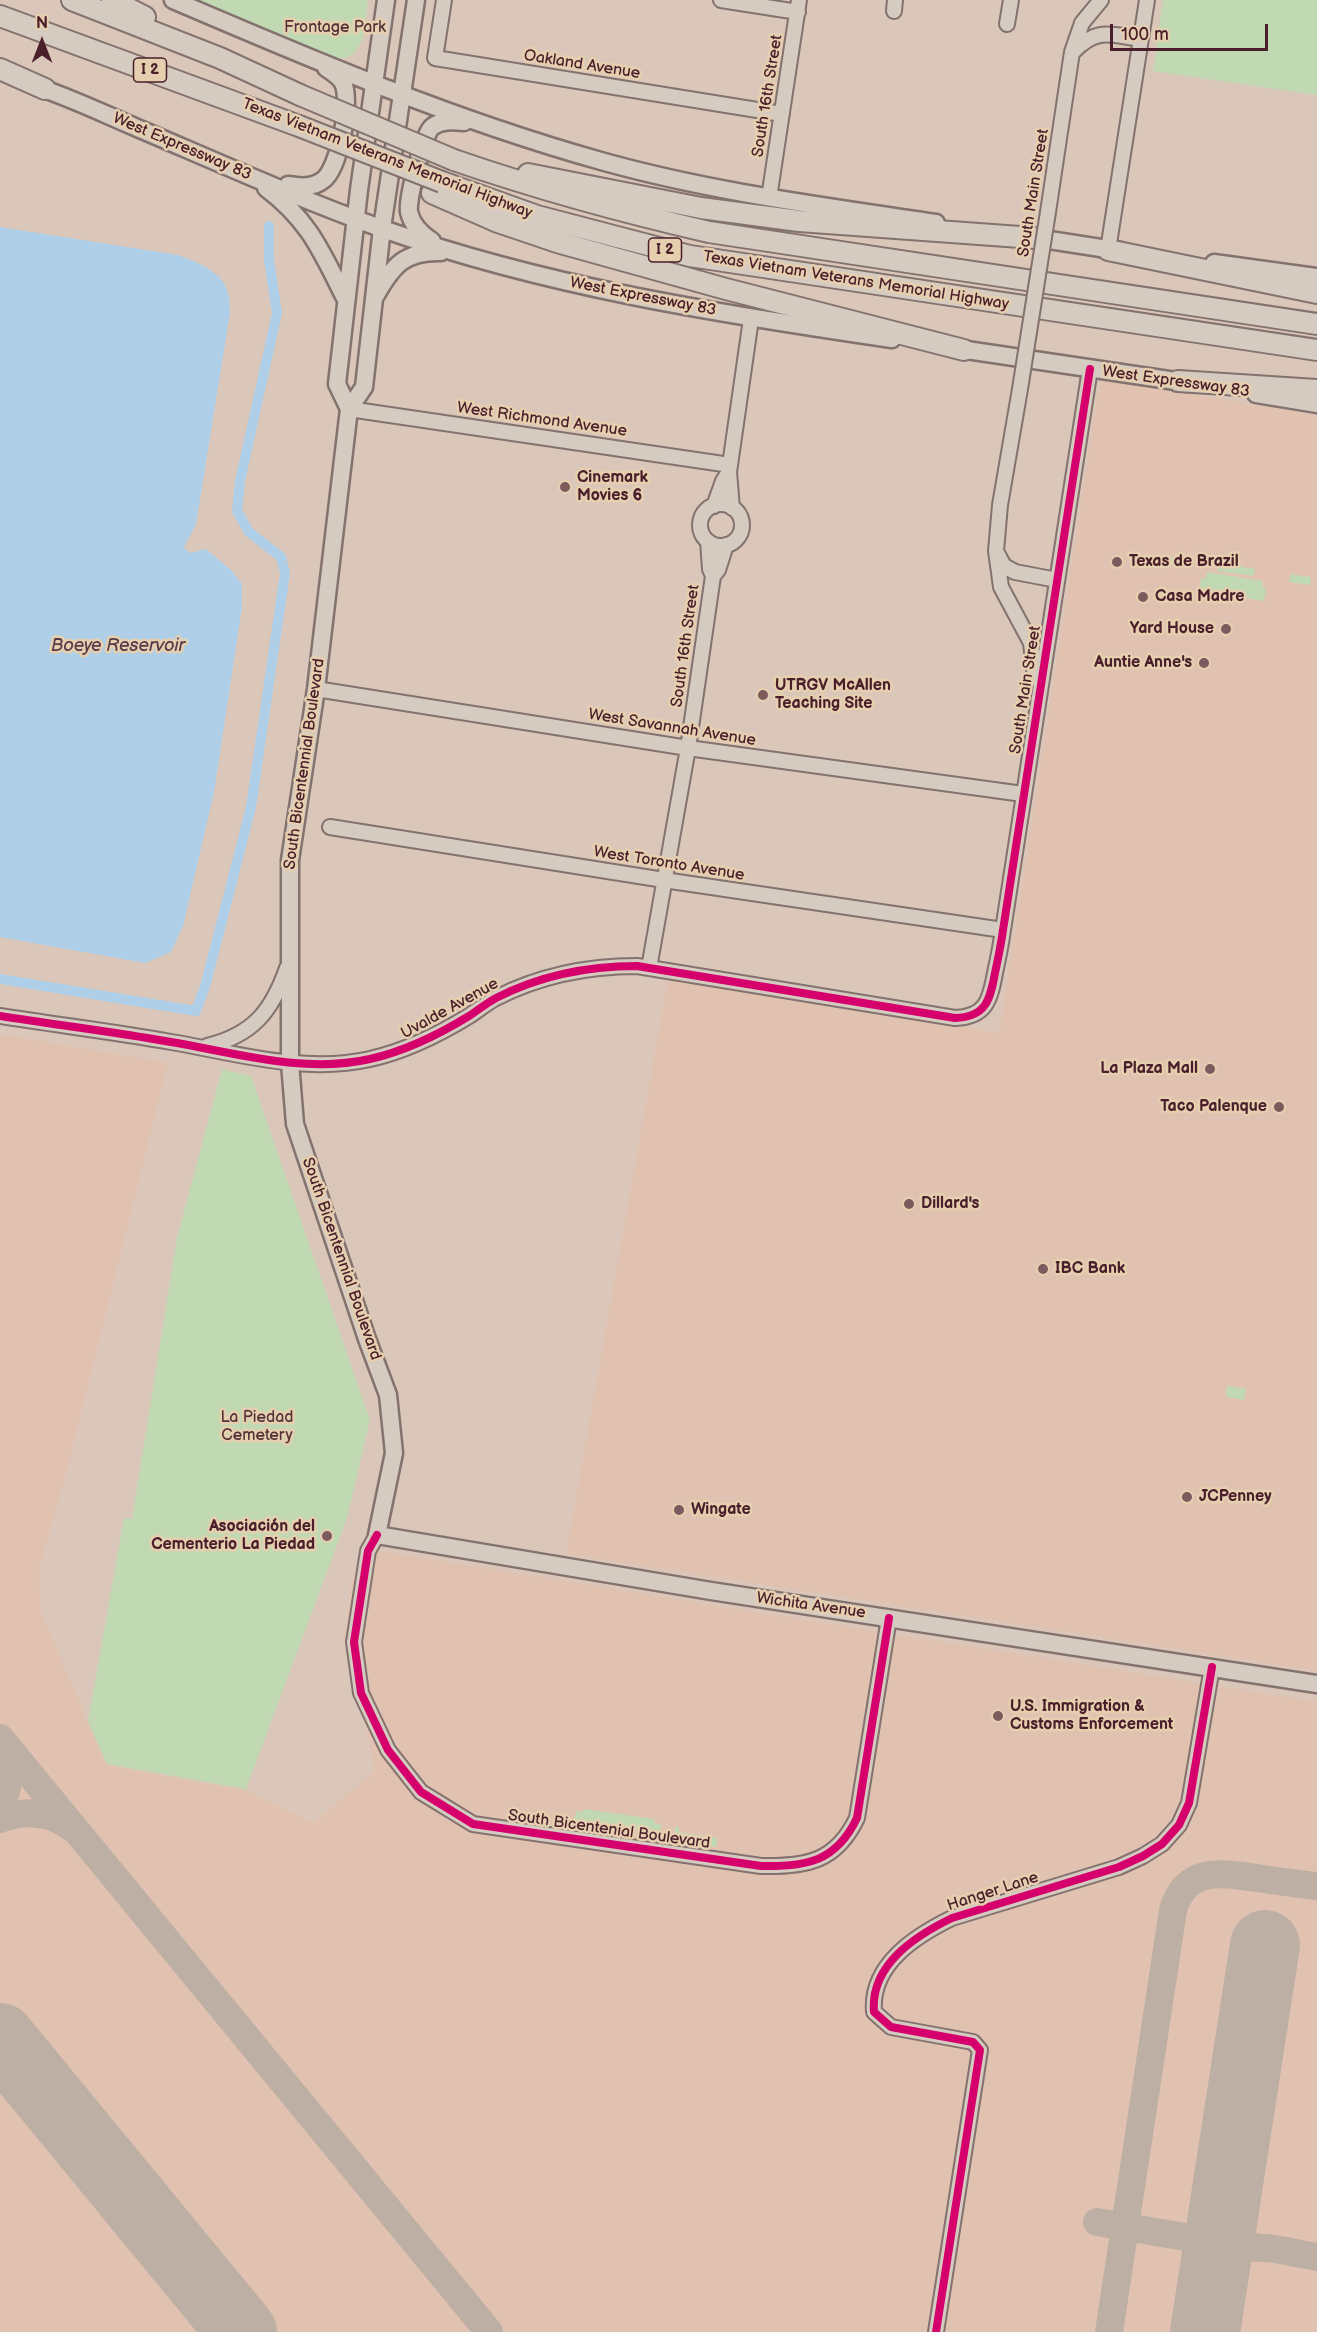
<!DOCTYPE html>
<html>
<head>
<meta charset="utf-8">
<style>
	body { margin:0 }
	#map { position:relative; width:1317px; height:2332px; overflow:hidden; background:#dac7b9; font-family:"Balsamiq Sans",sans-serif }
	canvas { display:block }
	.north { position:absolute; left:12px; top:12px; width:60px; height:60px; -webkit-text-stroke:4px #e6cfaf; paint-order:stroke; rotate:0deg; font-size:16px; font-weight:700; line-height:24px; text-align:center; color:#4a1f2b }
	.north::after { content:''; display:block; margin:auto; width:21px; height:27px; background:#4a1f2b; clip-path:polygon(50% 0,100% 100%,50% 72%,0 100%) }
	.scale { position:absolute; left:1110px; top:24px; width:158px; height:27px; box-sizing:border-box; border:3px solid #4a1f2b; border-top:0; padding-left:8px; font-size:18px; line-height:21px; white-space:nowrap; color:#4a1f2b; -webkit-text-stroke:4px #e6cfaf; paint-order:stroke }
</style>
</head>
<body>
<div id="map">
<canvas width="1317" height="2332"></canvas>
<div class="north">N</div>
<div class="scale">100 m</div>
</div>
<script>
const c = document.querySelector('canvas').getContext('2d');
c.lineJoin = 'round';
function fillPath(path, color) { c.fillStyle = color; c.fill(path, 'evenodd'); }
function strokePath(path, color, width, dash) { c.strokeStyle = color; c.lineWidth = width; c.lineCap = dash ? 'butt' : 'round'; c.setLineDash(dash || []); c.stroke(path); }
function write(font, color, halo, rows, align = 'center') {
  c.font = font + ' "Balsamiq Sans",sans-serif'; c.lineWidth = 5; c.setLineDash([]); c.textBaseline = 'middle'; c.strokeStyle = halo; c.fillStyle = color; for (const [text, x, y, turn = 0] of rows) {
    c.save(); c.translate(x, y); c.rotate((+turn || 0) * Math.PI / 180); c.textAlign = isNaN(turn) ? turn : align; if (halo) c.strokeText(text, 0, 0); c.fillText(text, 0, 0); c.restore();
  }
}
const built = new Path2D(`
	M1100 379 1317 415V1671L566 1554 668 978 999 1033Z
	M0 1034 168 1063 69 1463 39 1570 41 1611 106 1765 247 1791 313 1823 375 1771 354 1672 344 1642 351 1586 360 1548 1317 1702V2332H0Z`);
const green = new Path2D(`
	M199 0H368C364 26 367 63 331 58Z
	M1163 0H1317V95L1153 71Z
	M1162 555 1182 558 1180 565 1161 562Z
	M1219 563 1255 569 1253 576 1217 571Z
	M1207 572 1263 581 1262 587 1266 588 1264 601 1199 591 1201 578 1206 579Z
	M1290 574 1311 577 1310 585 1289 582Z
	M222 1069 251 1076 370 1420 347 1518 246 1789 107 1764 88 1721 124 1518 132 1519 177 1238Z
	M1227 1386 1246 1389 1244 1400 1226 1397Z
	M583 1809 655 1819 654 1823 661 1824 659 1837 653 1830 646 1835 639 1828 630 1833 625 1825 616 1830 610 1823 603 1828 597 1821 587 1826 582 1819 574 1824 576 1811 583 1812Z
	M675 1827H679V1832L717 1838 716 1847 691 1846 690 1843 674 1841Z`);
const water = new Path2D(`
	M0 227 178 255C196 262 223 271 228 293 230 299 229 306 230 313L196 524 184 547 190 553 206 549 232 571 242 584V607L214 792 183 926 171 952 145 963 0 937Z`);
const canal = new Path2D(`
	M0 979 196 1011 206 983 251 807 285 573 281 557 249 532 237 511 240 481 277 313 269 260V226`);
const taxiway = new Path2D(`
	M0 1738 489 2332
	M0 1808C10 1786 12 1766 2 1743
	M0 1819C24 1810 51 1811 72 1828
	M1225 2203C1227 2224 1232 2241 1255 2247
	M1097 2222 1191 2238 1207 2252 1211 2263 1213 2281
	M1213 2281C1231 2230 1276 2251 1317 2257
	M1109 2332 1173 1910C1186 1866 1221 1873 1257 1878 1277 1881 1297 1884 1317 1886`);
const runway = new Path2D(`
	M0 2038 242 2332
	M1205 2332 1265 1945`);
const minor = new Path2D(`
	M444 0 435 58 782 114
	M721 0 798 12
	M894 11 895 0
	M1007 24 1011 0
	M1074 51C1097 27 1111 35 1141 39
	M769 198 799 0
	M1048 212 1072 52 1082 23 1101 0
	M1108 250 1147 0
	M1020 389 1000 505 996 551 1001 587 1031 643 1035 678
	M349 409 730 465
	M700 525a21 21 0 1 1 42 0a21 21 0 1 1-42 0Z
	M714 506 723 481 729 472
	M732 508 729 472 751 319
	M708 541 710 569 713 576
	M997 553 1004 566 1015 572 1057 580
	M316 689 688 748 1023 794
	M330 827 664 880 1003 930
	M649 968 688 748 713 576 718 570 726 545
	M0 1016C57 1025 115 1032 171 1042 236 1053 304 1074 370 1059 406 1051 438 1035 469 1016 478 1010 487 1003 496 998 541 975 587 966 637 966L955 1018C986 1017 990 1000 995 973 998 959 1001 945 1003 930L1090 369
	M207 1046C253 1035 272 1011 287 968
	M377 1535 368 1551 354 1642 361 1693 388 1750 421 1792 473 1824 761 1866C806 1867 836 1862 857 1818L889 1618
	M936 2332 980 2050 973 2042 891 2027 874 2012C870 1965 915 1936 952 1918L1119 1867 1143 1856 1162 1844 1179 1825 1189 1803 1212 1667`);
const major = new Path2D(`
	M173 0C313 60 454 120 601 161 711 192 824 206 936 223
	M416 0 382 228 364 387 349 409 316 689 290 860V1063L295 1124 367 1339 388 1395 394 1453 377 1535 711 1591 1317 1684
	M35 86C69 97 102 113 135 127 217 162 299 199 383 229 547 287 720 314 892 339
	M288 185C301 187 313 188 323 180 339 169 352 101 343 83 340 77 332 72 326 68
	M266 188C310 221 322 253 346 300
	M1030 237 1120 251
	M432 241C421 234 412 225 409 212 407 200 423 134 432 127 441 120 453 121 464 122
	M1214 263 1317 277
	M376 295C393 265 405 251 441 252
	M953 348 1189 383
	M1256 394 1317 404
	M349 409 337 384 359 190 386 0`);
const highway = new Path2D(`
	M72 0 220 58 300 95
	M112 0 145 17
	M0 16 299 126
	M0 69 45 89
	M454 160C538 189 622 212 709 232L1317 324
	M528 174 701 208 799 221 1034 238
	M442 182 537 216 690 256 1317 350
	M432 193 498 222 557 242 726 289 964 350
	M1108 250 1317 293
	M1178 381 1317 390`);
const minorBridge = new Path2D(`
	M1020 389 1048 212`);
const highwayBridge = new Path2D(`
	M300 95 454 160
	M299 126 442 182`);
const cycleway = new Path2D(`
	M0 1016C57 1025 115 1032 171 1042 236 1053 304 1074 370 1059 406 1051 438 1035 469 1016 478 1010 487 1003 496 998 541 975 587 966 637 966L955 1018C986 1017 990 1000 995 973 998 959 1001 945 1003 930L1090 369
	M377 1535 368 1551 354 1642 361 1693 388 1750 421 1792 473 1824 761 1866C806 1867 836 1862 857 1818L889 1618
	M936 2332 980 2050 973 2042 891 2027 874 2012C870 1965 915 1936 952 1918L1119 1867 1143 1856 1162 1844 1179 1825 1189 1803 1212 1667`);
const markers = [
	[565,487,6,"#7c5a5d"],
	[1117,562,6,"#7c5a5d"],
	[1143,597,6,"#7c5a5d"],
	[1226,629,6,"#7c5a5d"],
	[1204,663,6,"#7c5a5d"],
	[763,695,6,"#7c5a5d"],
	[1210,1069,6,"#7c5a5d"],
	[1279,1107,6,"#7c5a5d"],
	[909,1204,6,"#7c5a5d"],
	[1043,1269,6,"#7c5a5d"],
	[1187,1497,6,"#7c5a5d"],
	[679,1510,6,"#7c5a5d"],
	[327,1536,6,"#7c5a5d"],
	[998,1716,6,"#7c5a5d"]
];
const shields = [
	[150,70,33],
	[665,250,33]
];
const shieldNames = [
	["I 2",150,70],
	["I 2",665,250]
];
const parkNames = [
	["Frontage Park",335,28],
	["La Piedad",257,1418],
	["Cemetery",257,1436]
];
const streetNames = [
	["Oakland Avenue",582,65,9],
	["South 16th Street",768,96,-81],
	["West Expressway 83",182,147,23],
	["Texas Vietnam Veterans Memorial Highway",387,159,21],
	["South Main Street",1034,193,-81],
	["Texas Vietnam Veterans Memorial Highway",856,281,9],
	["West Expressway 83",643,297,11],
	["West Expressway 83",1176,382,8],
	["West Richmond Avenue",542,420,8],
	["South 16th Street",686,646,-82],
	["South Main Street",1026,690,-81],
	["West Savannah Avenue",672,728,9],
	["South Bicentennial Boulevard",305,764,-82],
	["West Toronto Avenue",669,864,9],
	["Uvalde Avenue",450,1009,-29],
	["South Bicentennial Boulevard",341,1259,71],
	["Wichita Avenue",811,1606,8],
	["South Bicentenial Boulevard",609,1830,8],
	["Hanger Lane",993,1892,-18]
];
const poiNames = [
	["Cinemark",577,478],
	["Movies 6",577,496],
	["Texas de Brazil",1129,562],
	["Casa Madre",1155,597],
	["Yard House",1214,629,"right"],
	["Auntie Anne's",1192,663,"right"],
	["UTRGV McAllen",775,686],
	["Teaching Site",775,704],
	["La Plaza Mall",1198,1069,"right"],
	["Taco Palenque",1267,1107,"right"],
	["Dillard's",921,1204],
	["IBC Bank",1055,1269],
	["JCPenney",1199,1497],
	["Wingate",691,1510],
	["Asociación del",315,1527,"right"],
	["Cementerio La Piedad",315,1545,"right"],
	["U.S. Immigration &",1010,1707],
	["Customs Enforcement",1010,1725]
];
const waterNames = [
	["Boeye Reservoir",118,646]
];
fillPath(built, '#e1c2b1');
fillPath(green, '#c1d9b3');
fillPath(water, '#afcee7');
strokePath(canal, '#afcee7', 10);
strokePath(taxiway, '#beafa4', 28);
strokePath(runway, '#beafa4', 70);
strokePath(minor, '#83726e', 18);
strokePath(major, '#83726e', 21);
strokePath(highway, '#83726e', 24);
strokePath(minor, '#d5cbc0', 14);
strokePath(major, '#d5cbc0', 16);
strokePath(highway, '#d5cbc0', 20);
strokePath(minorBridge, '#83726e', 18, []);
strokePath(highwayBridge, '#83726e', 24, []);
strokePath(minorBridge, '#d5cbc0', 14);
strokePath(highwayBridge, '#d5cbc0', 20);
strokePath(cycleway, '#d6006c', 8);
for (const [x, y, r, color] of markers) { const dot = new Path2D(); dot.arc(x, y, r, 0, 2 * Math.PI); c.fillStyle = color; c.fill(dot); strokePath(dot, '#e6cfaf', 2); }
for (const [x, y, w] of shields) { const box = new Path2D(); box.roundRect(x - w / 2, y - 12, w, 24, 4.5); c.fillStyle = '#e6cfaf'; c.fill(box); strokePath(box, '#4a1f2b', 1.5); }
write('bold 15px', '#4a1f2b', null, shieldNames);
write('16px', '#543338', '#e6cfaf', parkNames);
write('16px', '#4a1f2b', '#e6cfaf', streetNames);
write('bold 16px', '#4a1f2b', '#e6cfaf', poiNames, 'left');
write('italic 18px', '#563a4a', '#e6cfaf', waterNames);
</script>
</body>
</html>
